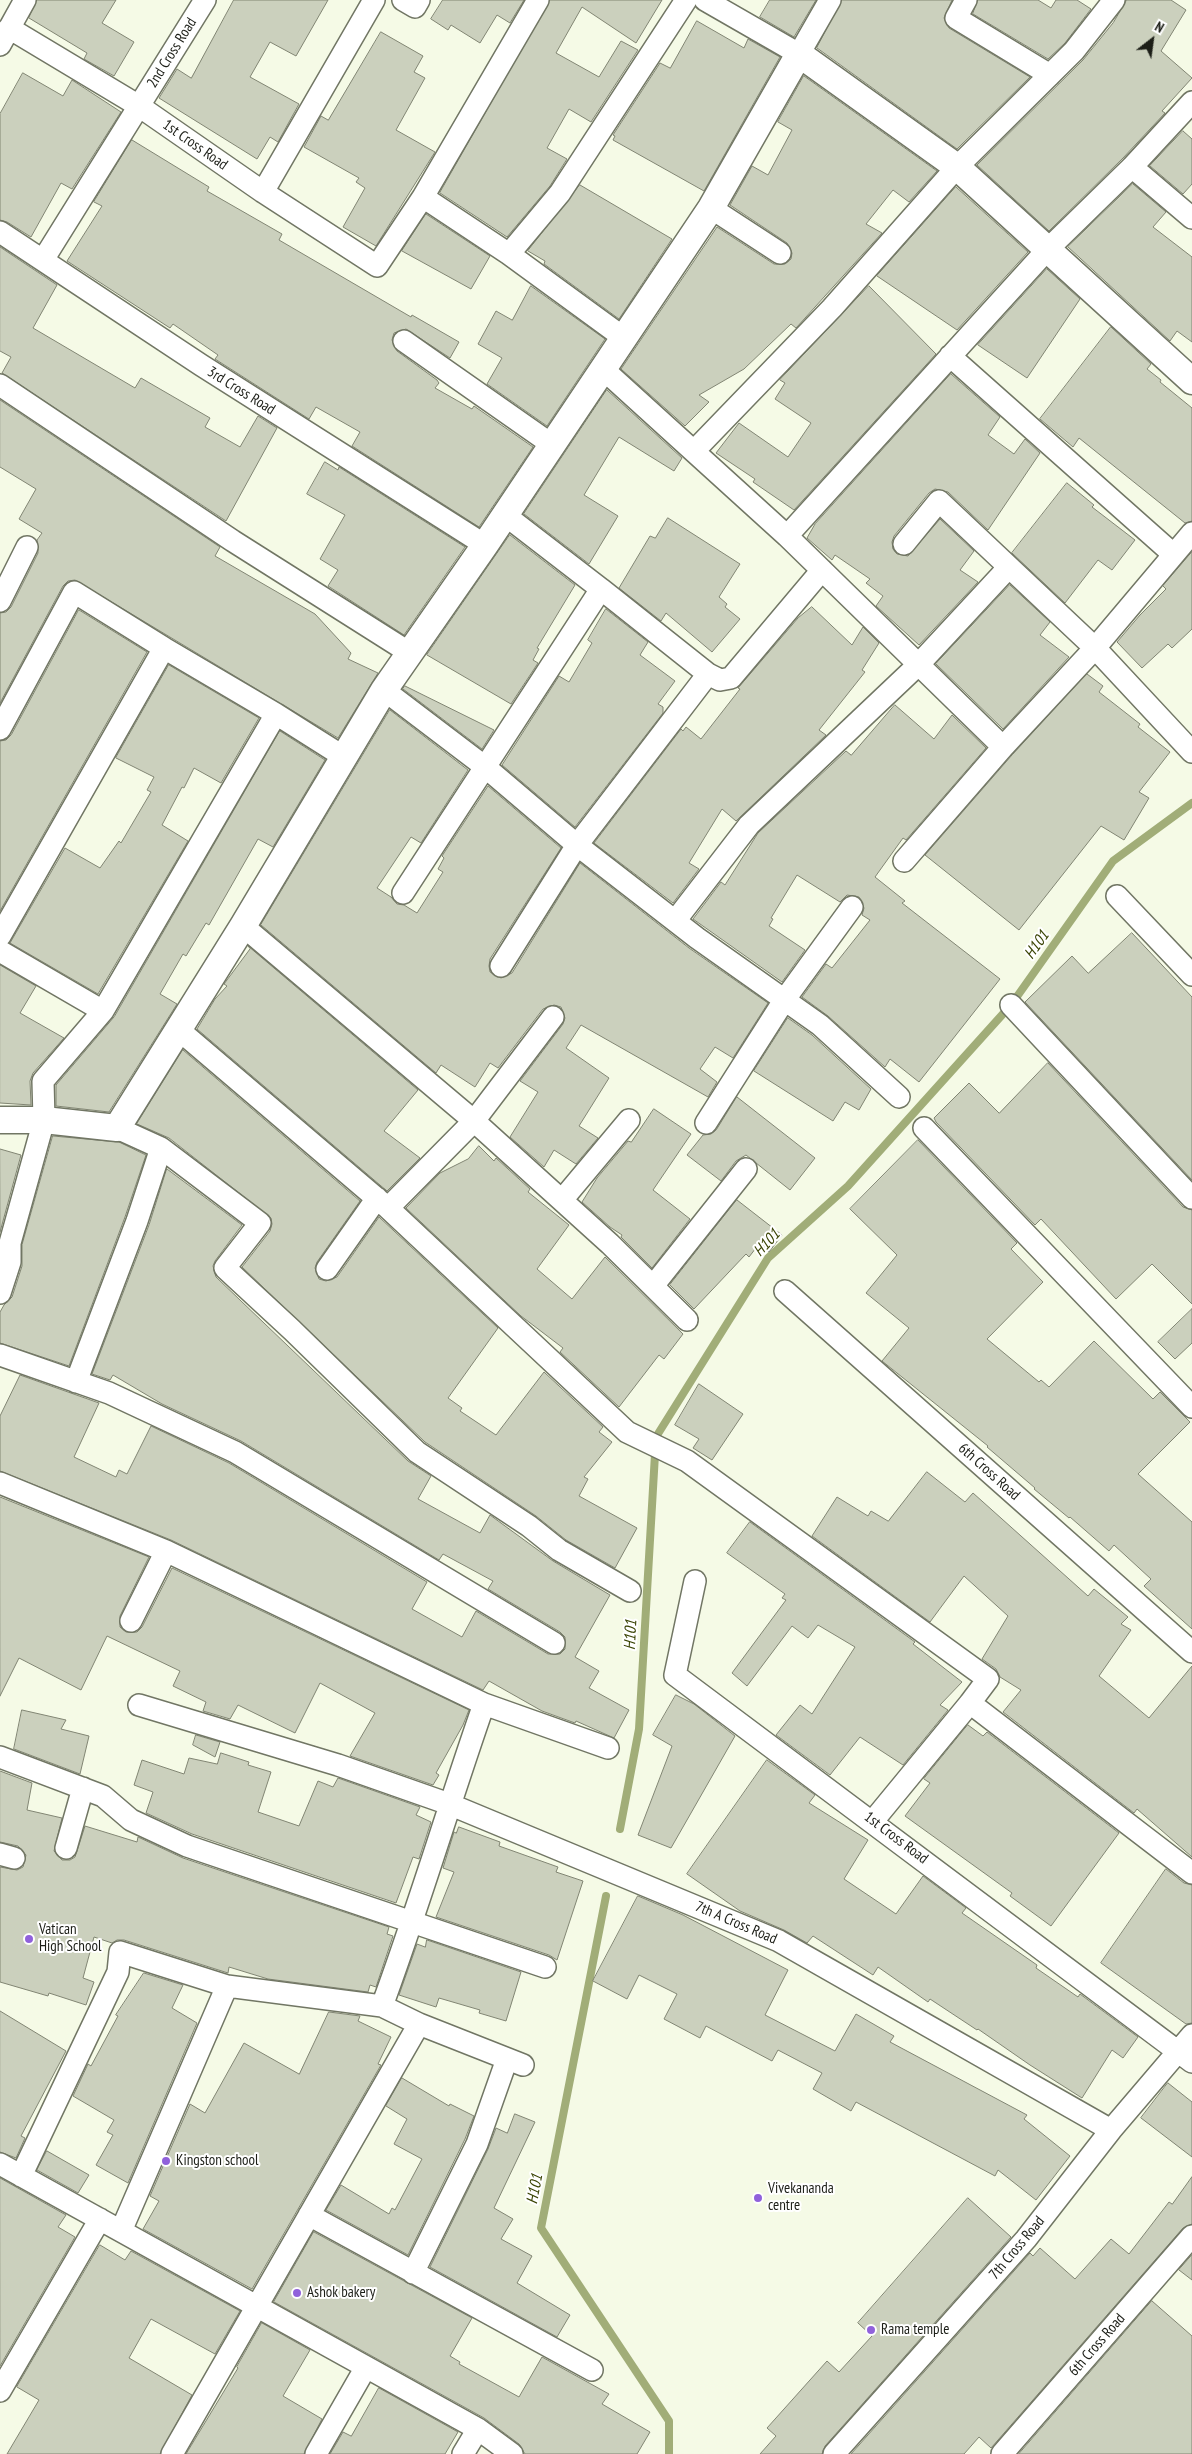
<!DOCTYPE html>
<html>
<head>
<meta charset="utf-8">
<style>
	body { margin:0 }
	#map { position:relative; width:1192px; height:2454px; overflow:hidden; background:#f5fae6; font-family:"PT Sans Narrow",sans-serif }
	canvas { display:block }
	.north { position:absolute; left:1127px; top:15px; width:50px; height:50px; -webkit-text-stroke:4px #fff; paint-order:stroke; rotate:30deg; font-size:14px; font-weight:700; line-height:20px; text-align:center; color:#1c1e17 }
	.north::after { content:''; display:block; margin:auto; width:18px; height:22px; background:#1c1e17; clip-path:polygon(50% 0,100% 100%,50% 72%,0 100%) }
</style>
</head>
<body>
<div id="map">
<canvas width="1192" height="2454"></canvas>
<div class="north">N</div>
</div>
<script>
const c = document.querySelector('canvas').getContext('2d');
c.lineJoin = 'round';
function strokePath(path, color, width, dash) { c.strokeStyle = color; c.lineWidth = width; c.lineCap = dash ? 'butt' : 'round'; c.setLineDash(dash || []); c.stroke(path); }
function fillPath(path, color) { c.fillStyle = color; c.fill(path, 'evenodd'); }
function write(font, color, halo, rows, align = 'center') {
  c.font = font + ' "PT Sans Narrow",sans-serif'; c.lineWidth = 4; c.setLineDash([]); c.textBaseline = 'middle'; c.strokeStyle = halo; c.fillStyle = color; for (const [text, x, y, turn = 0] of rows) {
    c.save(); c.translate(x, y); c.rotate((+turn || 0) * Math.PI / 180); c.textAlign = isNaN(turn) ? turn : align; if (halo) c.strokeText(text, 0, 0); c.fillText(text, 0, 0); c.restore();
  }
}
const stream = new Path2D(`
	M620 1829 639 1729 656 1437 768 1258 848 1186 1011 1005 1113 861 1192 803
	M606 1896 541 2228 669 2421V2454`);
const building = new Path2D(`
	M37 0H116L102 23 134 42 114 76 84 59 87 53 29 18Z
	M234 0H328L296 56 270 42 250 77 299 104 278 142 270 137 257 159 159 98 177 69 191 78Z
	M443 0H524L510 23 497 15 480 43 451 25 448 30 431 19Z
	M550 0H662L636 43 582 7 556 53 599 77 621 41 638 50 591 122 569 109 547 148 567 159 550 186 507 237 440 193Z
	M770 0H816L794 37 760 17Z
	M842 0H952L944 18 949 28 1030 77 957 149 817 48Z
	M978 0H1038L1051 8 1056 0H1077L1091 9 1065 43 1048 59 973 14Z
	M1127 0H1171L1186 10 1161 51 1192 78 1162 111 1165 113 1123 158 1049 231 977 165 1083 60 1113 23Z
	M697 21 744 48 748 39 780 57 704 191 613 140 615 136 613 135 660 63 670 68Z
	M381 32 423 56 414 72 425 78 396 130 435 152 376 246 343 227 365 188 356 182 359 178 304 147 321 116 328 120Z
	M23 73 63 96 72 80 121 112 72 189 61 183 31 237 7 222 0 220V114Z
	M804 76 937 171 909 202 893 190 866 224 882 233 796 328 791 324 744 369 699 395 709 402 685 426 621 369 717 227 774 264H785L791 259 792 253 787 243 730 205 752 166 768 175 792 130 778 122Z
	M1183 131 1192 139V184L1183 194 1150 166Z
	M132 140 209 187 207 191 282 234 279 240 411 317 412 315 459 342 450 358 406 329 394 333 392 340 397 351 437 380 439 383 435 388 472 409 474 406 533 447 479 527 352 446 360 432 316 407 309 419 215 359 218 355 173 324 170 328 67 261 102 206 94 202Z
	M1133 184 1166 212 1153 227 1192 257V342L1177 331 1170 341 1068 247Z
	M580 185 672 239 619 319 544 264 545 261 528 251Z
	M956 187 1028 252 957 330 877 276Z
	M426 214 490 256 471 289 402 251Z
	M0 247 57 285 33 328 135 388 141 378 210 418 205 427 240 447 258 416 277 428 226 521 2 373 11 357 0 351Z
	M1047 269 1080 299 1027 378 978 345Z
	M531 286 605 339 547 426 487 384 502 358 478 344 496 311 512 320Z
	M869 286 936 354 794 510 753 482 755 479 716 453 739 423 788 457 811 423 775 399 785 383 780 380Z
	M1111 327 1151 364 1147 369 1161 380 1160 382 1192 408V521L1185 523 1079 438 1073 447 1040 419Z
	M951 374 1000 417 988 435 1014 454 1025 439 1040 453 988 530 948 492 935 489 929 493 894 536 892 542 893 549 897 554 908 556 940 519 974 551 960 570 978 582 919 645 876 606 883 596 866 583 870 579 835 555 832 560 807 538 815 524Z
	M607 390 682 458 674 471 619 437 584 495 618 516 589 564 524 514Z
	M0 400 220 547 215 556 315 614 351 653 348 659 378 673 338 738 75 580 68 581 63 586 0 703V613L6 612 11 607 38 553 37 540 42 533 19 519 36 489 0 467Z
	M325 462 338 470 339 467 465 547 404 635 328 586 338 570 320 559 345 515 307 494Z
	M1067 483 1094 505 1092 507 1135 540 1112 570 1098 560 1065 603 1012 553Z
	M668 518 740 564 719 597 727 604 725 607 740 619 712 652 666 613 661 621 619 588 650 536 655 538Z
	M510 535 575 585 537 648 539 649 533 660 538 663 511 704 427 655Z
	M1192 552V629L1172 648 1168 644 1142 668 1117 642 1140 615 1166 589 1163 586Z
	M1010 585 1050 622 1040 635 1069 657 1003 729 936 664Z
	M812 607 852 645 863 627 879 643 862 670 865 672 819 730 826 735 736 821 722 809 689 863 699 869 673 903 594 843 681 729 683 731 686 727 701 739 740 689 738 688 798 618Z
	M606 609 648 642 640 655 675 681 658 704 663 707V713L575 827 502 765 559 676 569 682 592 643 588 640Z
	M79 610 147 652 0 911V741L6 740 11 735Z
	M169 665 259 718 221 783 194 768 184 788 182 787 162 825 188 841 98 994 10 943 65 848 100 868 119 841 121 843 151 792 147 790 154 777 116 758Z
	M1087 674 1103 686 1099 692 1140 724 1138 727 1170 752 1139 792 1149 798 1124 840 1101 826 1019 930 925 855 1012 755Z
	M405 686 494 730 482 749 403 689Z
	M895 705 934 739 952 715 986 748 906 840 903 838 875 877 905 901 902 903 1000 979 919 1082 890 1059 885 1067 828 1016 802 997 826 964 832 968 870 920 862 915 864 908 859 897 847 895 840 902 797 875 771 918 773 919 769 926 805 950 782 982 693 919 721 882 725 885 758 833 846 751 851 755Z
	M390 710 468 770 421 843 411 837 377 888 391 897 397 904 404 905 417 913 443 872 438 869 444 858 442 856 488 786 561 848 490 959 489 966 490 972 501 978 512 973 580 863 689 948 768 1003 733 1058 715 1047 700 1069 717 1082 708 1097 581 1025 566 1048 609 1078 579 1126 598 1138 576 1164 554 1150 544 1167 510 1137 538 1092 520 1081 563 1024 565 1018 561 1007 554 1005 543 1009 498 1068 490 1063 475 1087 441 1065 436 1073 261 925Z
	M280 731 325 760 273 847 258 839 209 925 206 923 186 956 183 954 160 994 177 1004 109 1112 56 1106V1085L114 1017Z
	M1132 933 1192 997V1180L1025 1002 1072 956 1088 973Z
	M248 946 418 1090 384 1131 420 1158 387 1191 197 1029 215 999 227 986 224 984 250 949Z
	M0 965 36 986 20 1013 64 1038 33 1073 30 1081 31 1105 0 1103Z
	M788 1018 812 1035 871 1089 859 1110 845 1102 833 1121 754 1071Z
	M183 1050 360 1201 317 1262 315 1268 319 1279 326 1281 337 1277 379 1217 498 1328 448 1398 462 1408 460 1411 496 1435 544 1372 603 1427 599 1432 612 1442 584 1477 588 1479 579 1496 637 1528 615 1568 566 1540 536 1516 425 1442 242 1267 270 1231 272 1224 271 1218 169 1138 137 1124Z
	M1048 1063 1183 1207 1192 1210V1304L1152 1264 1116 1299 1041 1219 1035 1225 936 1122 934 1118 969 1083 999 1113Z
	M737 1097 815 1158 790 1190 746 1155 736 1161 721 1181 687 1155 703 1135 711 1134 716 1130Z
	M654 1109 691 1134 653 1190 690 1219 652 1268 621 1237 622 1235 610 1227 582 1202 597 1178 628 1141 631 1142Z
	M53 1136 119 1142 146 1155 125 1217 69 1366 0 1343V1312L4 1305 12 1297 22 1266V1245Z
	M918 1140 1017 1243 1011 1249 1043 1282 987 1339 1039 1382 1041 1380 1049 1387 1094 1341 1153 1399 1160 1392 1190 1422 1138 1474 1192 1522V1629L1144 1586 1151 1579 1114 1545 1109 1551 1070 1517 1069 1518 1034 1489 1035 1488 987 1447 988 1446 882 1361 909 1328 866 1293 897 1255 850 1209Z
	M479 1146 494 1161 496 1158 530 1189 528 1192 569 1225 537 1269 572 1299 605 1257 683 1334 664 1359 659 1355 619 1407 560 1352 563 1348 521 1316 406 1208 440 1173 468 1159Z
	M0 1149 21 1155 0 1232Z
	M167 1169 242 1225 215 1261 213 1266 216 1277 408 1461 431 1476 418 1499 480 1533 490 1515 553 1561 610 1595 575 1657 599 1671 589 1688 629 1710 614 1738 576 1721 575 1723 542 1711 489 1681 483 1690 171 1540 0 1471V1416L20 1375 99 1403 74 1457 116 1477 119 1470 127 1474 151 1426 229 1463 427 1582 412 1609 462 1637 476 1611 548 1654H560L565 1649V1637L560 1632 488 1589 493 1581 443 1554 439 1560 241 1441 162 1404 113 1375 110 1380 92 1374 149 1225Z
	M737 1200 782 1235 769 1252 759 1244 749 1257 746 1254 694 1309 670 1285Z
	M1192 1309V1343L1175 1359 1158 1342Z
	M699 1384 743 1414 712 1460 693 1448 699 1439 675 1425Z
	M927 1472 965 1502 973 1493 1088 1596 1094 1589 1128 1617 1121 1624 1131 1630 1099 1676 1149 1718 1192 1666V1857L1137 1809 1134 1813 1003 1712 1021 1690 1000 1677 996 1669 982 1659 1008 1616 964 1576 930 1622 812 1536 837 1497 868 1516 871 1511 888 1521Z
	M0 1497 149 1557 120 1616V1627L126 1632H137L142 1627 172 1568 469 1710 463 1725 436 1773 439 1775 433 1785 350 1756 375 1713 320 1683 295 1733 238 1705 230 1719 203 1711 206 1702 173 1686 180 1671 107 1636 81 1690 19 1658 0 1696Z
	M750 1522 915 1642 913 1644 962 1682 940 1705 948 1710 903 1765 860 1737 830 1775 776 1735 800 1705 812 1714 855 1647 818 1625 808 1638 792 1626 747 1686 732 1673 786 1600 782 1598 785 1594 727 1553Z
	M676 1695 694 1704 735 1736 671 1848 638 1835 672 1746 653 1735Z
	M22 1710 66 1720 61 1729 89 1736 80 1774 14 1749Z
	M968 1725 983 1736 987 1732 1119 1833 1051 1926 1010 1896 1012 1893 905 1816 930 1783 924 1779Z
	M196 1735 220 1742 215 1757 193 1745Z
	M221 1753 249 1762 248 1765 271 1772 258 1812 299 1826 318 1781 333 1787 338 1778 420 1807 416 1815 431 1822 419 1859 413 1857 396 1903 192 1834 146 1813 153 1792 134 1785 142 1760 184 1774 189 1758 217 1764Z
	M767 1760 815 1795 809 1803 868 1840 844 1879 896 1914 923 1876 966 1908 962 1913 1037 1965 1036 1968 1078 1997 1080 1994 1138 2037 1123 2058 1112 2050 1082 2098 1030 2065 978 2029 977 2030 930 1999 928 2002 878 1967 873 1975 813 1936 807 1943 784 1930 740 1911 687 1874Z
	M0 1771 32 1783 27 1810 62 1818 54 1851 62 1860H70L75 1857 85 1826 137 1842 138 1837 183 1858 389 1927 387 1934 393 1936 376 1987 370 1985 368 1992 268 1979 229 1967 228 1973 124 1940H117L112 1943 94 1937 83 1978 94 1982 86 2005 49 1993 48 1996 0 1982V1867L17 1870 23 1867 26 1855 18 1846 0 1842Z
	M459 1827 500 1842 499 1846 558 1867 556 1872 583 1881 557 1960 549 1955 436 1917 454 1872 443 1868 454 1832 456 1833Z
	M1166 1869 1184 1883 1192 1885V2023L1186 2024 1101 1963Z
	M638 1896 683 1915 788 1970 765 2015 835 2051 856 2014 894 2036 890 2042 1027 2115 1024 2119 1070 2156 1036 2200 998 2170 995 2176 856 2102 851 2111 813 2089 822 2073 778 2050 772 2061 706 2026 700 2038 664 2019 677 1994 639 1975 627 1999 593 1981Z
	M427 1940 521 1972 506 2021 479 2013 480 2010 439 1998 436 2007 399 1995 417 1944 425 1947Z
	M144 1973 183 1985 172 2008 197 2023 128 2183 96 2165 113 2135 107 2132 114 2120 73 2096 88 2064 91 2066 118 2016 116 2015Z
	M0 2011 66 2051 21 2136 25 2138 16 2158 0 2152Z
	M329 2012 360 2016 358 2021 391 2037 378 2064 381 2065 252 2289 143 2229 159 2201 150 2196 190 2104 205 2113 244 2043 299 2074Z
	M402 2078 449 2106 450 2104 474 2116 465 2139 408 2255 326 2210 341 2185 389 2214 392 2208 395 2210 422 2159 394 2144 407 2119 386 2106Z
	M1168 2083 1192 2102V2157L1141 2118Z
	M515 2114 535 2122 494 2208 513 2219 501 2239 532 2256 517 2283 570 2315 557 2337 430 2267 488 2149 496 2128 507 2133Z
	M47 2151 89 2175 78 2193 37 2170Z
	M1192 2177V2224L1183 2228 991 2448 979 2437 964 2454H851L1030 2253 1033 2256 1040 2248 1075 2279 1111 2239 1129 2254 1169 2202 1172 2204Z
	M0 2178 66 2215 58 2227 75 2237 0 2366Z
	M968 2198 1011 2237 825 2446 822 2454H760L776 2436 767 2428 827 2361 839 2372 872 2336 858 2323Z
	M314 2232 472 2318 450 2356 460 2362 459 2364 519 2397 542 2357 609 2394 602 2404 650 2432 637 2454H525L519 2444 484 2418 274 2302Z
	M100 2245 125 2260 131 2251 240 2311 215 2354 151 2319 129 2358 192 2395 160 2454H7L39 2400 17 2387Z
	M1192 2255V2280L1179 2270Z
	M1152 2301 1192 2336V2454H1019Z
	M262 2323 310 2350 283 2396 322 2419 304 2454H186L238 2368 237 2367Z
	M379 2388 458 2432 445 2454H330L343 2432 351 2436Z`);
const minor = new Path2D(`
	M403 0 415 7 419 0
	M705 0 799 54 830 0
	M966 0 956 18 1050 75
	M9 28 139 106 263 192 377 266 423 197 538 0
	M0 45 25 0
	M1132 167 1192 218
	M263 192 374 0
	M423 197 509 254 624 338
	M711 208 780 253
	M0 232 201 365 485 545
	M509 254 560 193 686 0
	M43 260 205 0
	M404 341 551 444
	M950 356 1173 554
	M603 369 787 536 1047 250 1132 167 1192 102
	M0 385 233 541 410 653
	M694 451 832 308 957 167 1074 51 1114 0
	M787 536 1003 747 1095 648 1192 533
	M904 544 939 501 1095 648 1192 752
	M0 601 27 547
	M708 674 720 680 731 678 822 570
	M384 690 484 766 577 845 697 938 820 1025 899 1097
	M0 729 74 592 164 648
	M904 861 1003 747
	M403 893 601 589 505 515
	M1117 896 1192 975
	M675 921 749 825 919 664 1009 567
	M243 926 474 1121 610 1244 687 1320
	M0 936 164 648 276 714 344 757
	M0 951 103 1011
	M501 966 577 845 708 674 601 589
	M1011 1005 1192 1198
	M179 1030 388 1208 627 1432 687 1461 988 1679 970 1703 1192 1873
	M706 1123 785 999 852 907
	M924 1128 1192 1407
	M161 1148 260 1223 225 1268 292 1330 417 1452 529 1526 559 1550 630 1591
	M562 1200 629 1120
	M388 1208 474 1121 553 1017
	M327 1269 377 1198
	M653 1286 746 1169
	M785 1291 1192 1652
	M0 1293 10 1262V1243L44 1120 43 1081 103 1011 276 714
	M0 1355 109 1393 235 1452 554 1643
	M76 1382 137 1221 161 1148 117 1128
	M0 1483 166 1551 484 1704 608 1748
	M695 1581 675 1675 1192 2062
	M131 1621 166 1551
	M139 1705 338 1765 449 1804 779 1941 1111 2130
	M0 1757 103 1796 131 1820 187 1846 545 1967
	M873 1821 970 1703
	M66 1848 83 1788
	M0 1854 14 1858
	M419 2024 523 2065
	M0 2164 478 2429 512 2454
	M21 2176 118 1972 120 1952 227 1986 382 2006
	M309 2215 592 2370
	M121 2231 227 1986
	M413 2273 477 2144 507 2059
	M0 2391 100 2219
	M172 2454 419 2024 382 2006C419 1906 449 1804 484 1704
	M316 2454 366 2367
	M463 2454 478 2429
	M834 2454 1026 2239 1111 2130 1192 2035
	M1002 2454 1192 2236`);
const tertiary = new Path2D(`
	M0 1120H44L117 1128 243 926 384 690 485 545 711 208 799 54 957 167 1192 381`);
const markers = [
	[29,1939,5,"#9061db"],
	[166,2161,5,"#9061db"],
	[758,2198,5,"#9061db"],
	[297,2293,5,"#9061db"],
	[871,2330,5,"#9061db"]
];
const streetNames = [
	["2nd Cross Road",172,53,-58],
	["1st Cross Road",195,145,35],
	["3rd Cross Road",241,391,32],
	["6th Cross Road",989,1472,42],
	["1st Cross Road",896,1838,37],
	["7th A Cross Road",736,1923,23],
	["7th Cross Road",1017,2248,-50],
	["6th Cross Road",1097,2345,-49]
];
const poiNames = [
	["Vatican",39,1930],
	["High School",39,1947],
	["Kingston school",176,2161],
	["Vivekananda",768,2189],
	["centre",768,2206],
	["Ashok bakery",307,2293],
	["Rama temple",881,2330]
];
const waterNames = [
	["H101",1037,945,-55],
	["H101",767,1243,-47],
	["H101",631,1635,-87],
	["H101",535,2189,-79]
];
strokePath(stream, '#a1ad78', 8);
fillPath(building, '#cbd0bd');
strokePath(building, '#818573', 1);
strokePath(minor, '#717664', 24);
strokePath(tertiary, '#717664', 29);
strokePath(minor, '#fff', 21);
strokePath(tertiary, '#fff', 26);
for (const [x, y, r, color] of markers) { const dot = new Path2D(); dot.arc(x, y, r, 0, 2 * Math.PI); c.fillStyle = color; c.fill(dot); strokePath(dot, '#fff', 2); }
write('15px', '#1c1e17', '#fff', streetNames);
write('15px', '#1c1e17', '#fff', poiNames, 'left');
write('italic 16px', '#3a4404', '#fff', waterNames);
</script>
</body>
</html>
